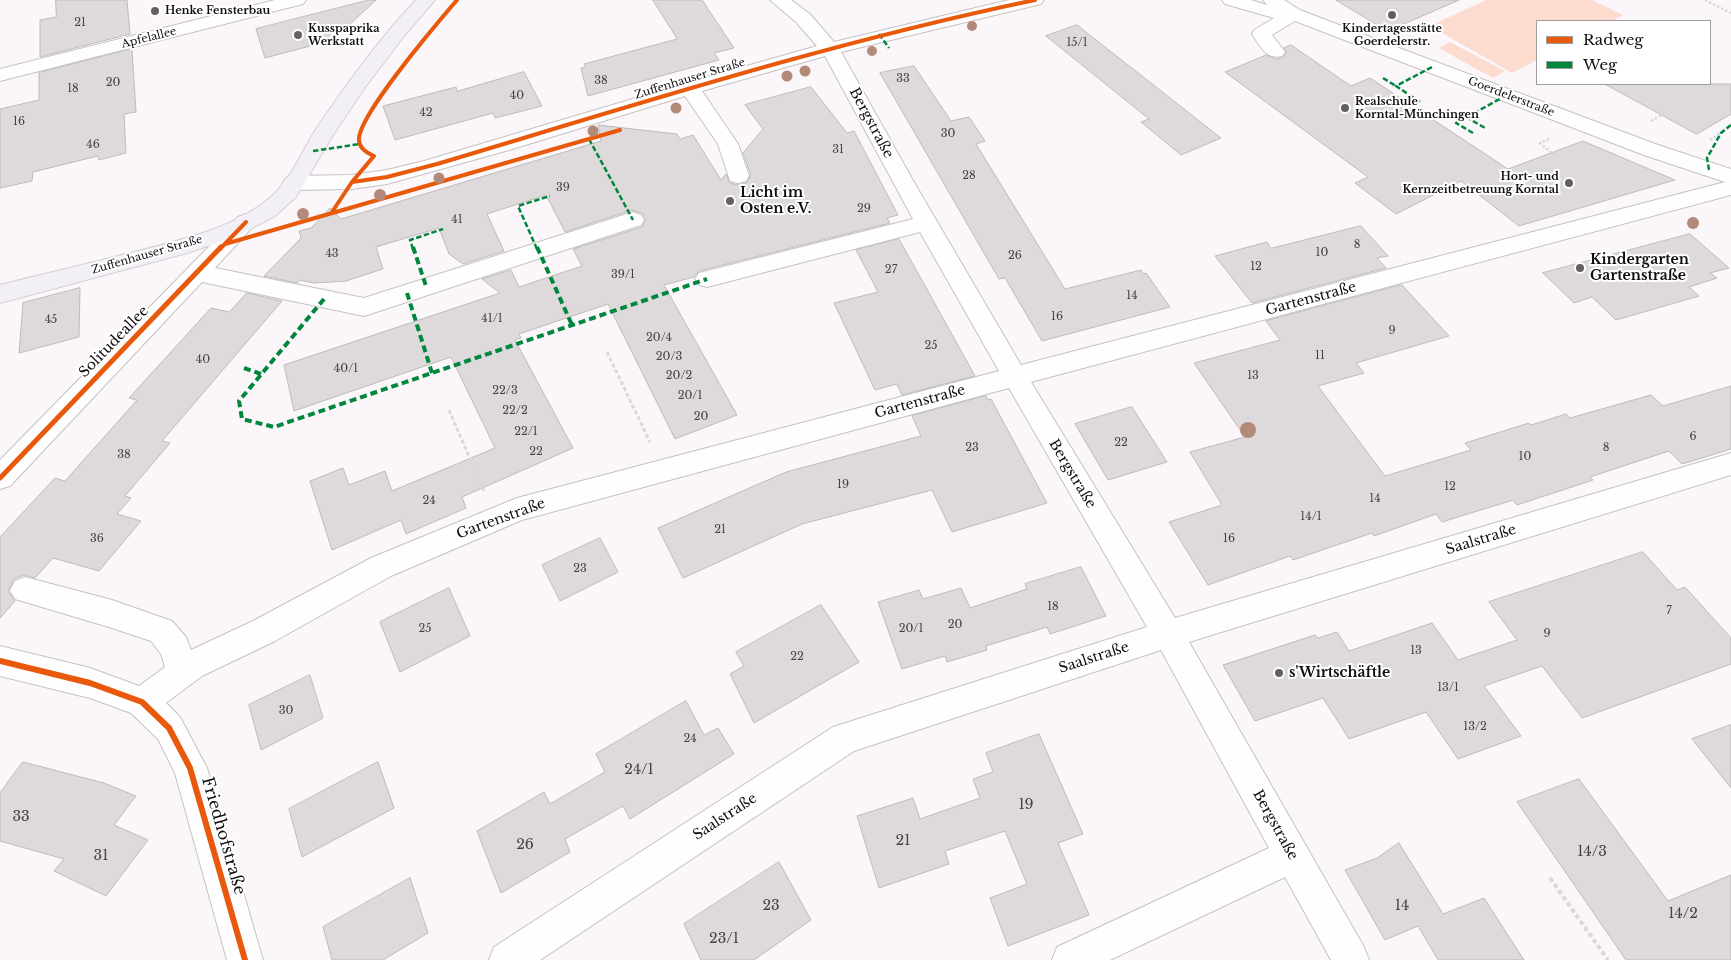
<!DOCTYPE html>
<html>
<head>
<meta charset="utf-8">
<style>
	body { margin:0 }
	#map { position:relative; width:1731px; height:960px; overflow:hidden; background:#fbf6f9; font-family:"Libre Baskerville",serif }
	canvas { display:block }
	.legend { position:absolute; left:1536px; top:20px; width:175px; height:65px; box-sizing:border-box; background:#fff; border:1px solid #a09f9f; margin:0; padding:6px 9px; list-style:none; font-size:15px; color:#110e10 }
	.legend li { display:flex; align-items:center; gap:10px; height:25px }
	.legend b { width:25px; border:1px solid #a09f9f }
</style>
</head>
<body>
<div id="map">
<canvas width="1731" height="960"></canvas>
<ul class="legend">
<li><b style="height:6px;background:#e8590c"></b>Radweg</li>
<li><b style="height:6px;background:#00873e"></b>Weg</li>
</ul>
</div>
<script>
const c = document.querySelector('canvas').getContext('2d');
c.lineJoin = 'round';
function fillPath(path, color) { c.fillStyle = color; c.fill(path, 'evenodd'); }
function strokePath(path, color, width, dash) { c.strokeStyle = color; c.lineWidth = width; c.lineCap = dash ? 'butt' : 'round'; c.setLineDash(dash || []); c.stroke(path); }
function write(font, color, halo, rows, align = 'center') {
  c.font = font + ' "Libre Baskerville",serif'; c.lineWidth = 4; c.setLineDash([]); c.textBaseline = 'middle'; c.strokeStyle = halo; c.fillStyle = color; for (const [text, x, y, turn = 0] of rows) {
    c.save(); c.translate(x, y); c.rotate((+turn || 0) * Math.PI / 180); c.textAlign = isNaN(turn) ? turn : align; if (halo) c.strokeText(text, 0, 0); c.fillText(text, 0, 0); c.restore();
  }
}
const green = new Path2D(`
	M1486 0H1592L1623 15 1612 21H1537V60L1512 73 1430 26Z
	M1450 42 1505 71 1493 78 1439 48Z`);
const building = new Path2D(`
	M56 0H127L130 34 40 57V20L56 17Z
	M369 0H376L333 40 265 58 256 29Z
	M653 0H702L734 48 714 53 719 60 588 96 581 68 586 67 584 64 677 39Z
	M1336 0H1459L1388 31Z
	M1077 25 1221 138 1181 155 1141 122 1149 119 1046 36Z
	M1291 45 1351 86 1370 78 1508 169 1583 141 1675 180 1519 226 1461 181 1396 214 1355 183 1368 177 1225 72 1266 55 1276 59 1282 58 1287 52 1284 48Z
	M132 49 136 112 124 114 126 153 99 160 98 156 33 172 32 181 0 188V109L39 100V73Z
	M914 66 951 121 969 117 985 141 976 144 1065 289 1141 270 1143 274 1146 273 1170 307 1042 341 1005 278 999 279 880 73Z
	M524 72 542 106 495 118 493 113 395 140 383 106 456 87 457 91Z
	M1605 84H1731V114L1697 134Z
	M811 87 847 133 854 131 898 215 887 218 890 223 699 271 694 277 664 285 737 415 675 439 608 304 519 334 521 338 515 340 573 448 462 497 466 508 406 534 401 520 332 550 310 481 343 468 349 485 385 471 392 491 495 448 451 357 294 411 284 365 500 293 482 279 511 270 519 287 582 266 573 249 642 227 646 219 642 213 632 210 565 232 546 195 487 214 504 251 463 264 449 254 439 228 376 247 383 269 346 281 314 283 300 280 297 283 264 276 301 238 299 231 311 228 330 208 341 219 601 141 598 125 677 134 680 139 693 135 721 180 726 174 730 183 738 185 746 183 751 175 743 153 763 129 745 105Z
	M1361 226 1388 256 1377 258 1386 268 1252 303 1215 256 1267 242 1271 248Z
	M1690 234 1729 268 1710 273 1717 278 1689 287 1699 296 1616 320 1592 297 1574 303 1543 273Z
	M899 239 928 291 975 376 902 395 897 384 875 390 834 303 878 292 856 250Z
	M1402 285 1449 336 1356 363 1364 373 1318 386 1385 476 1471 450 1465 443 1529 423 1531 425 1566 414 1570 418 1651 395 1663 406 1731 386V449L1682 464 1669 451 1590 477 1593 480 1517 505 1513 500 1442 522 1436 514 1374 536 1372 533 1293 560 1290 556 1208 585 1169 522 1222 505 1190 452 1245 437 1194 363 1280 340 1266 321Z
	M80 288 79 337 19 353 23 303Z
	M247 293 282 301 162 441 170 443 125 496 131 498 117 514 141 521 99 571 53 558 35 578 24 575 14 579 8 591 15 601 0 618V537L55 478 65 481 137 400 129 398 211 308 229 312Z
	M986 396 988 400 991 399 1047 503 952 532 932 490 802 524 683 578 658 528 786 472 921 436 912 416Z
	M1132 407 1167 462 1108 480 1075 424Z
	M600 538 618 572 560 601 542 565Z
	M1643 552 1677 590 1685 587 1731 638V664L1582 718 1542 666 1484 686 1521 736 1458 759 1426 712 1349 739 1323 698 1255 721 1223 665 1315 635 1318 638 1337 632 1349 651 1432 623 1458 660 1517 640 1489 602Z
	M1081 567 1106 616 1050 634 1047 627 986 646 987 650 947 662 945 656 902 669 878 602 919 590 923 599 961 588 970 608 1027 589 1025 584Z
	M449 588 470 636 400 672 380 622Z
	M821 605 859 662 754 723 730 674 744 666 736 652Z
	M310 675 323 718 261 750 249 705Z
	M686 701 704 735 718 728 734 754 630 819 623 806 565 839 570 852 501 893 477 831 544 792 550 804 605 772 596 754Z
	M1731 725V788L1692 739Z
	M1039 734 1083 834 1058 843 1089 915 1008 946 990 898 1027 884 1005 831 945 851 949 864 879 888 857 816 913 798 920 819 980 798 973 779 993 772 986 753Z
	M23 762 104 783 136 796 114 825 148 840 106 896 54 871 64 859 0 841V793Z
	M378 762 394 808 302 857 289 809Z
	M1579 779 1668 901 1731 875V960H1626L1517 802Z
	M1399 843 1443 914 1484 898 1524 960H1438L1418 926 1385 940 1345 870 1377 858Z
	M779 862 811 920 754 960H701L684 924Z
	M410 878 428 933 383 960H332L323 927Z`);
const pathFar2 = new Path2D(`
	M1705 0 1731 13
	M1651 121 1662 115
	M1549 139 1540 143 1552 153
	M1710 140 1721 133
	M301 221 338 210`);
const pathFar1 = new Path2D(`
	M607 352 650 442
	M449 410 484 491`);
const path = new Path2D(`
	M1550 878 1608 960`);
const minor = new Path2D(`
	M275 0H306L303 4 0 81V69Z
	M770 0H791L810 14 834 42 1009 0H1044L1041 4 841 52 915 184 1021 365 1725 182 1644 155 1295 21 1272 35 1285 52 1282 56C1266 60 1260 46 1252 34L1254 30 1274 18 1225 4 1222 0H1251L1267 5 1263 0H1284L1300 10 1399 48 1658 145 1731 169V195L1031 382 1175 618 1731 453V475L1189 642 1364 947 1369 960H1331L1285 877 1110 960H1052L1057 947 1269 848 1161 650 854 751 540 960H489L494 947 833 727 1147 627 1009 388 522 520 391 576 275 641 202 676 166 703 180 717 207 768 263 960H227L175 773 158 739 131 713 90 698 0 676V646L90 668 139 686 165 667 161 654 151 641 112 628 15 599 10 590 15 581 25 577 112 600 172 621 186 637 191 650 253 621 371 558 517 498 999 371 920 232 707 287 699 285 695 279 699 273 707 271 913 219 825 56 702 91 738 144 749 176 746 181 738 183 730 181 718 144 685 96 509 150 387 184 352 189 294 190 286 188 283 183 286 178 294 176 352 175 387 170 424 161 683 84 817 46 796 22Z
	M633 212 641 215 644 220 641 225 364 316 202 282 10 486 0 489V460L238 217 246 214 254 217 257 222 215 268 364 298Z`);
const major = new Path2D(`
	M416 0H435L404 36 366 86 333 135 296 197 275 216 235 237 187 253 0 303V285C39 275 79 266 118 256 168 243 238 230 275 193 293 175 303 150 316 129 347 84 378 40 416 0Z`);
const quietFar1 = new Path2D(`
	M879 34 889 48
	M1383 78 1396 86
	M1420 102 1396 86 1432 67
	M1466 117 1485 128
	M1473 133 1456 123 1507 95
	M589 139 633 220
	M313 151 360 144
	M1709 170 1707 158 1721 133 1731 125
	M413 249 410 240 443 229
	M537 249 518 206 550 196`);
const quiet = new Path2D(`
	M413 247 426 286
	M537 247 572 325
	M407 293 432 373
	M324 299 239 401 242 419 274 427 707 279
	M244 368 261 374`);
const cyclewayFar2 = new Path2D(`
	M352 182 387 177 437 164C635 105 832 42 1035 0
	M332 212 352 182 374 156C367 153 359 148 359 140 357 117 439 21 457 0
	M225 244 620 130
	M220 249 246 222`);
const cyclewayFar1 = new Path2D(`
	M0 478 221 247`);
const cycleway = new Path2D(`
	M0 661 90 683 142 702 169 728 190 768 245 960`);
const trees = [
	[972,26,5],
	[872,51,5],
	[805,71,5.5],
	[787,76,5.5],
	[676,108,5.5],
	[593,131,5.5],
	[439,178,5.5],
	[380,195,6],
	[303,214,6],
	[1693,223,6],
	[1248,430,8]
];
const markers = [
	[155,11,5,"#635f62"],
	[1392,15,5,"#635f62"],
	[298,35,5,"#635f62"],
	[1345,108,5,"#635f62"],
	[1569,183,5,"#635f62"],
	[730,201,5,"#635f62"],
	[1580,268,5,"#635f62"],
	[1279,673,5,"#635f62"]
];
const farPoinames = [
	["Henke Fensterbau",165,11],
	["Kusspaprika",308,29],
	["Werkstatt",308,42],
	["Kindertagesstätte",1392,29,"center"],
	["Goerdelerstr.",1392,42,"center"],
	["Realschule",1355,102],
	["Korntal-Münchingen",1355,115],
	["Hort- und",1559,177,"right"],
	["Kernzeitbetreuung Korntal",1559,190,"right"]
];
const numberNames = [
	["21",80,23],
	["15/1",1077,43],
	["33",903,79],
	["38",601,81],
	["20",113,83],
	["18",73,89],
	["40",517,96],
	["42",426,113],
	["16",19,122],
	["30",948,134],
	["46",93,145],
	["31",838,150],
	["28",969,176],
	["39",563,188],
	["29",864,209],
	["41",457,220],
	["8",1357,245],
	["10",1322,253],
	["43",332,254],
	["26",1015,256],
	["12",1256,267],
	["27",891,270],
	["39/1",623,275],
	["14",1132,296],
	["16",1057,317],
	["41/1",492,319],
	["45",51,320],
	["9",1392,331],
	["20/4",659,338],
	["25",931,346],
	["11",1320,356],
	["20/3",669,357],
	["40",203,360],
	["40/1",346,369],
	["20/2",679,376],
	["13",1253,376],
	["22/3",505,391],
	["20/1",690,396],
	["22/2",515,411],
	["20",701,417],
	["22/1",526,432],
	["6",1693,437],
	["22",1121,443],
	["23",972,448],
	["8",1606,448],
	["22",536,452],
	["38",124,455],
	["10",1525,457],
	["19",843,485],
	["12",1450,487],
	["14",1375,499],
	["24",429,501],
	["14/1",1311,517],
	["21",720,530],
	["36",97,539],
	["16",1229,539],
	["23",580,569],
	["18",1053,607],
	["7",1669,611],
	["20",955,625],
	["25",425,629],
	["20/1",911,629],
	["9",1547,634],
	["13",1416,651],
	["22",797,657],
	["13/1",1448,688],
	["30",286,711],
	["13/2",1475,727],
	["24",690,739]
];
const farStreetnames = [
	["Apfelallee",149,38,-14],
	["Zuffenhauser Straße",690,79,-17],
	["Goerdelerstraße",1511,97,21],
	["Zuffenhauser Straße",147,255,-16]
];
const streetNames = [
	["Bergstraße",871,123,62],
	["Gartenstraße",1311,299,-15],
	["Solitudeallee",114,342,-46],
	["Gartenstraße",920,402,-15],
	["Bergstraße",1072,474,59],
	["Gartenstraße",501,519,-20],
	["Saalstraße",1481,540,-17],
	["Saalstraße",1094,658,-18],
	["Saalstraße",725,817,-33],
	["Bergstraße",1275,825,61]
];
const poiNames = [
	["Licht im",740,193],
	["Osten e.V.",740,209],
	["Kindergarten",1590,260],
	["Gartenstraße",1590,276],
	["s'Wirtschäftle",1289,673]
];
const nearNumbernames = [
	["24/1",639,770],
	["19",1026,805],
	["33",21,817],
	["21",903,841],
	["26",525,845],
	["14/3",1592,852],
	["31",101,856],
	["23",771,906],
	["14",1402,906],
	["14/2",1683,914],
	["23/1",724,939]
];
const nearStreetnames = [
	["Friedhofstraße",223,836,74]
];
fillPath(green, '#fddcd0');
fillPath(building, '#dedadc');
strokePath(building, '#bebabc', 1);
strokePath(minor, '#c5c2c4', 2);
strokePath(major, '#d3d0d2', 2);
strokePath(pathFar2, '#dad9da', 2.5, [2.5, 2]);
strokePath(pathFar1, '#dad9da', 3, [4, 2.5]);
strokePath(path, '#dad9da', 4, [4.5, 3]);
fillPath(minor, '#fefefe');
fillPath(major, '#f3eff6');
strokePath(quietFar1, '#00873e', 2.5, [5.5, 2.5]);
strokePath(quiet, '#00873e', 4, [7, 4]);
strokePath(cyclewayFar2, '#e8590c', 4);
strokePath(cyclewayFar1, '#e8590c', 5);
strokePath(cycleway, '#e8590c', 6);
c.fillStyle = '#b38a79';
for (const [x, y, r] of trees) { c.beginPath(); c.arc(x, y, r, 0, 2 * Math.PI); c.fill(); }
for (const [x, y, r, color] of markers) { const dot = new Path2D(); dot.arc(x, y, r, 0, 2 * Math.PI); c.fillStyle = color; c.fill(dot); strokePath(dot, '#fff', 2); }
write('bold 11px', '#110e10', '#fff', farPoinames, 'left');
write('11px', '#444143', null, numberNames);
write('11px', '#110e10', '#fff', farStreetnames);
write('14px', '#110e10', '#fff', streetNames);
write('bold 14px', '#110e10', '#fff', poiNames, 'left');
write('14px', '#444143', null, nearNumbernames);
write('16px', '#110e10', '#fff', nearStreetnames);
</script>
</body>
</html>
